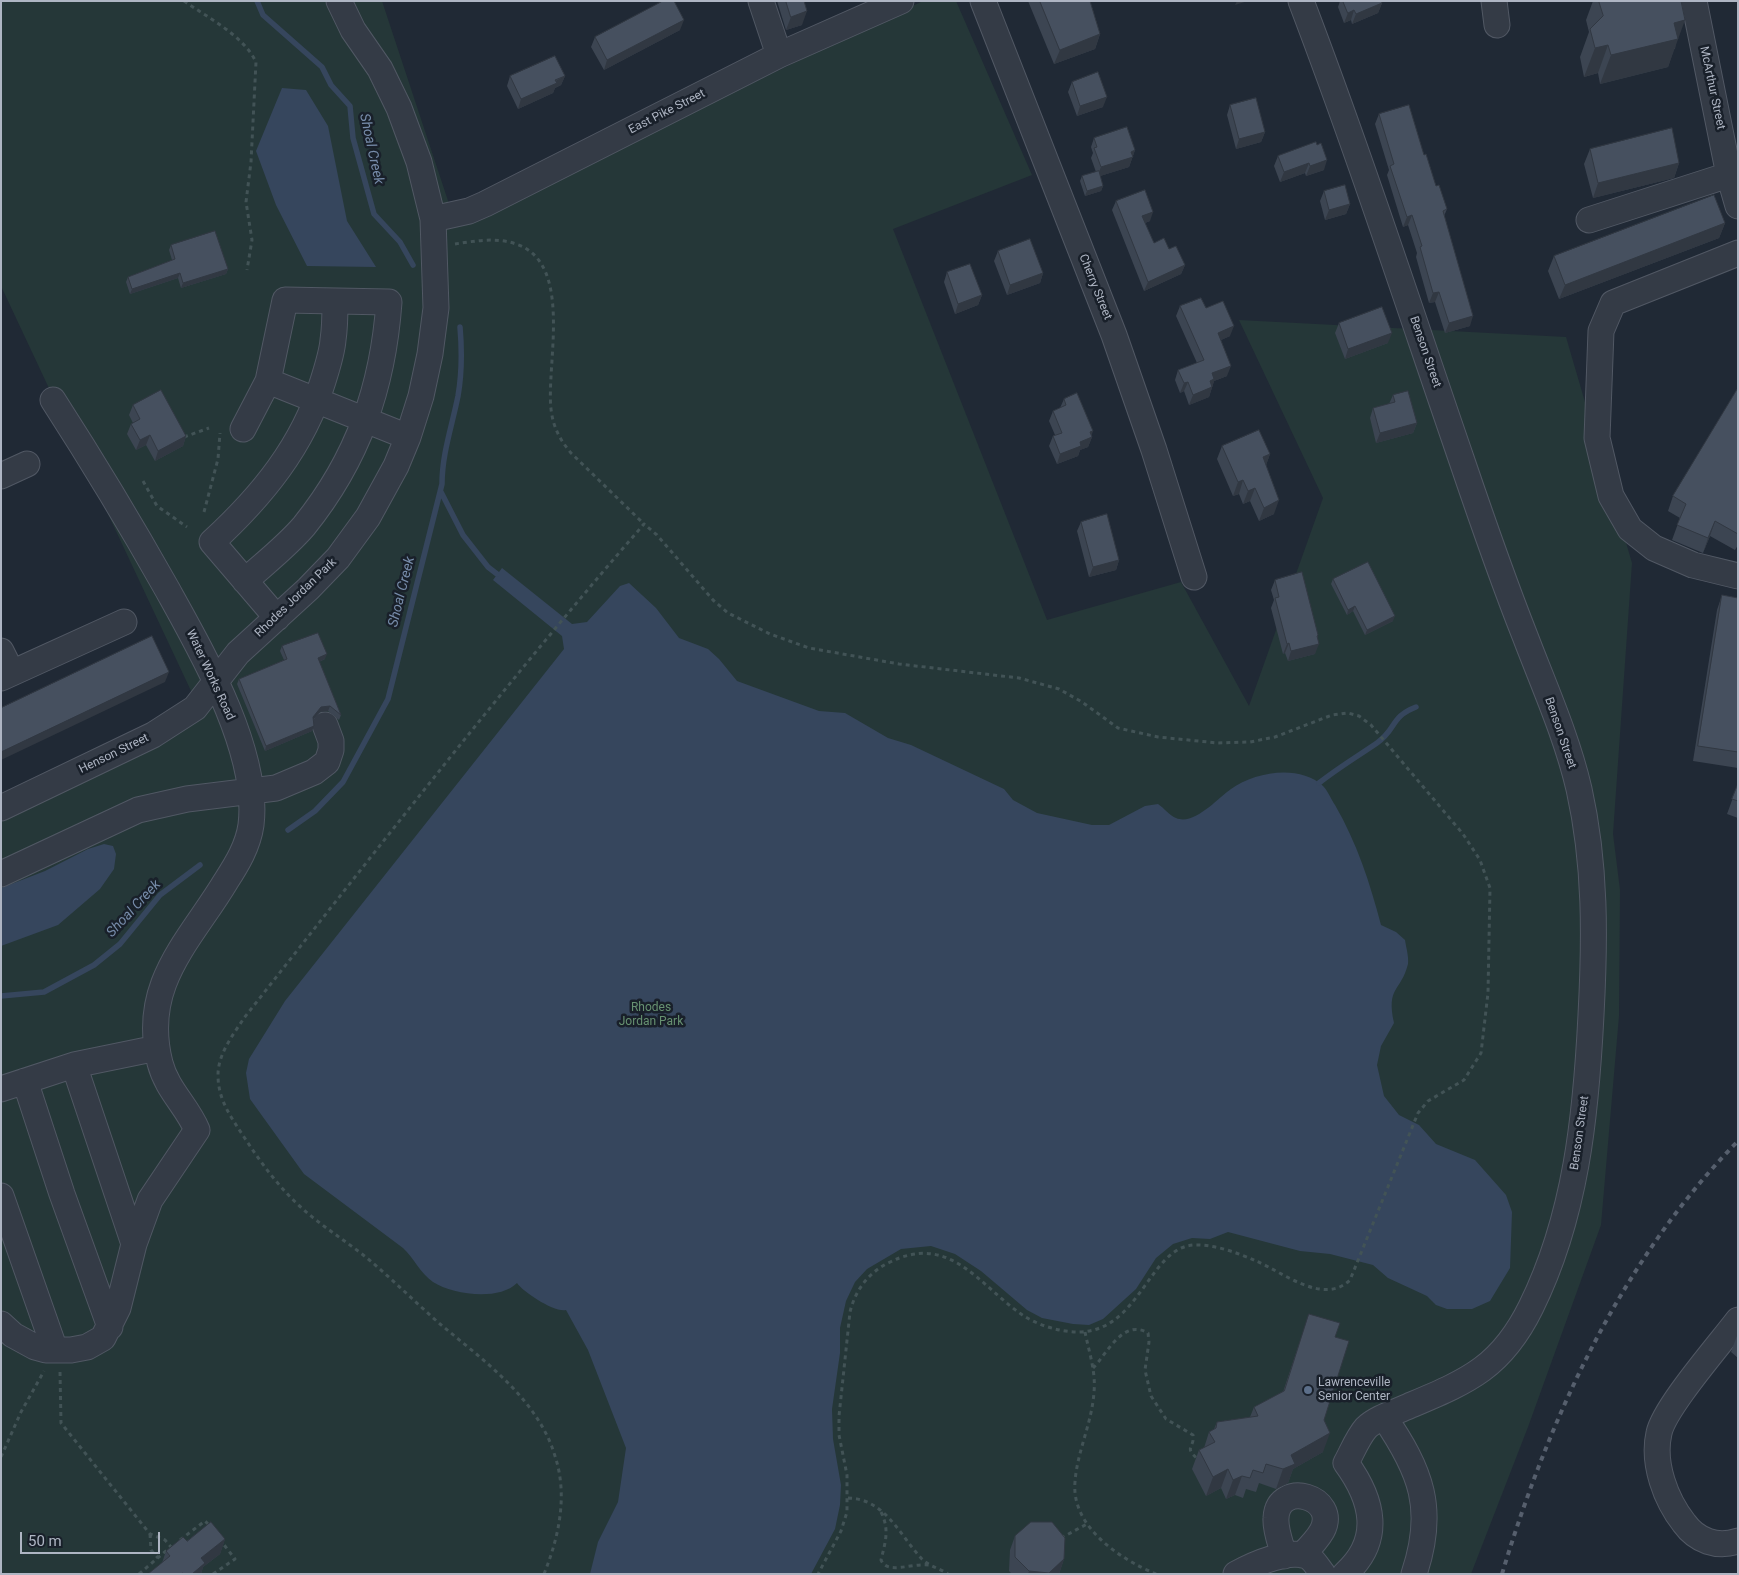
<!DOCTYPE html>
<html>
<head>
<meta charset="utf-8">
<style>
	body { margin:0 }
	#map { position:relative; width:1739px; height:1575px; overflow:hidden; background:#202935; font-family:Roboto,sans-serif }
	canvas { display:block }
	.frame { position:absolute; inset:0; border:2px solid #aeb5c3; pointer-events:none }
	.scale { position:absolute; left:20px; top:1532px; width:140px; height:22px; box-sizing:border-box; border:2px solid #aeb5c3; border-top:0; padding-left:6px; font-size:15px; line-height:18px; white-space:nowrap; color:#aeb5c3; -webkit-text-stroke:4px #19202a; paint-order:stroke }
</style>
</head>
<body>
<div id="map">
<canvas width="1739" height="1575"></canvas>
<div class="frame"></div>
<div class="scale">50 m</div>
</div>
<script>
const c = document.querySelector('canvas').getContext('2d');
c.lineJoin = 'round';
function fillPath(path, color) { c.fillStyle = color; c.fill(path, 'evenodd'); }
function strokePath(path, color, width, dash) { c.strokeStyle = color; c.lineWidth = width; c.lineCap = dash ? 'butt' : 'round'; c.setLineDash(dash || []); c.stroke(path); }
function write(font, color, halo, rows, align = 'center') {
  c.font = font + ' Roboto,sans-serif'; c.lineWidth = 5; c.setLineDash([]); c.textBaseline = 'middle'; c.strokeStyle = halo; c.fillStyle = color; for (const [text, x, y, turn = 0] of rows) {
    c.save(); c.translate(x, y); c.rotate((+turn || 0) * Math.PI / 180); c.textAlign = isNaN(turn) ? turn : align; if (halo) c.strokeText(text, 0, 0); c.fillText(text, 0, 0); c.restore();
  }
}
const green = new Path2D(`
	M1 1H382L456 225 923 1H956L1032 175 893 229 1047 620 1181 582 1249 706 1323 498 1239 320 1566 337 1632 563 1613 834 1620 890 1619 1016 1601 1225 1528 1427 1471 1574H1V798L166 717 192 693 1 286Z`);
const water = new Path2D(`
	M282 88 306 90 328 126 347 221 376 267 307 266 276 205 256 151Z
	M502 568 572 624 587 622 620 586 629 583 656 608 679 638 708 649 719 659 737 681 819 711 845 713 888 738 911 745 1004 789 1013 800 1037 813 1092 825H1109L1145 806 1158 804C1164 808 1170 816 1176 818 1194 826 1218 798 1231 789 1255 772 1299 764 1323 786 1328 791 1331 799 1335 805 1357 843 1370 883 1381 925L1396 932 1405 940C1406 947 1409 957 1408 964 1401 992 1386 986 1394 1023L1381 1046 1377 1065 1384 1096 1399 1115 1419 1125 1436 1144 1475 1160 1506 1195 1512 1212 1510 1268 1490 1301 1472 1309H1447L1436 1305 1427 1296 1388 1278 1373 1265 1330 1254 1300 1251 1228 1232 1210 1239 1192 1238 1173 1244 1156 1258 1136 1289 1103 1319 1089 1325 1073 1324 1042 1318 1027 1310 981 1271 955 1254 931 1246 901 1249 867 1269 855 1282 846 1301 840 1328V1353L832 1409 833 1439 841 1485 840 1505 835 1529 811 1574H590L598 1542 618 1502 626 1448 588 1350 566 1310C555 1313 523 1292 517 1283 499 1301 453 1295 433 1282 420 1273 414 1258 403 1248L304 1174 250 1099 246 1073 249 1059 285 1001 564 649 562 636 493 580Z
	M104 844 113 846 116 854 114 869 100 889 58 925 1 946V888L45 871 88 849Z`);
const stream = new Path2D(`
	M257 1 263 15 322 67 331 85 350 106 353 138 374 214 400 242 413 265
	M441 492 463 535 488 567 497 574
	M1319 783C1338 768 1358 756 1377 743 1397 729 1390 717 1416 707
	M288 830 315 811 343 782 388 699 442 484C442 454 452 426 458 396 462 373 462 350 460 327
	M1 996 44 992 94 965 120 944 160 895 200 865`);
const path = new Path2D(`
	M184 1C208 18 243 35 256 62L251 162 246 202 252 240 247 270
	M455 244C474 241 497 237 516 244 574 263 546 364 551 409 553 427 560 440 571 453L644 524
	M184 437 209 428
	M143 481 157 506 187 527
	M204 512 218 459 220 433
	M1085 1332C1089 1352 1096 1372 1094 1392 1092 1423 1077 1452 1075 1482 1071 1527 1120 1559 1156 1574
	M1093 1368C1107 1354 1123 1318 1148 1333L1149 1342 1145 1370 1151 1396 1166 1419 1193 1435C1195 1448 1183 1447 1198 1459
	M60 1372 61 1423 150 1534 165 1540 171 1547
	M1 1457 21 1412 44 1371
	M848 1498C885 1499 899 1534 921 1558 928 1566 939 1568 948 1574
	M881 1512C890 1530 885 1543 881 1560 888 1575 910 1563 929 1565
	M150 1534 151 1550 158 1558
	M1061 1538 1087 1524
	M180 1540 205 1521 210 1526
	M139 1574 167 1550
	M213 1574 235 1559 221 1541
	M544 1574C559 1537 568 1495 555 1456 538 1399 483 1360 440 1324 415 1302 392 1279 367 1258 346 1241 323 1227 304 1210 280 1189 261 1163 244 1137 231 1117 218 1100 218 1075 218 1054 233 1035 244 1018 375 852 505 684 644 524L657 535 713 600 728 613 770 634 809 648 899 664 1019 678 1059 689 1082 702 1118 728 1158 737 1218 743 1250 742 1275 737 1332 715 1348 713 1359 716 1371 725 1463 834 1480 860 1490 888 1488 993 1481 1053 1464 1080 1428 1101 1418 1113 1350 1280C1323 1306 1283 1272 1256 1261 1238 1253 1214 1244 1194 1245 1149 1247 1140 1332 1078 1332 1059 1332 1037 1325 1021 1314 977 1283 949 1232 888 1263 868 1273 855 1291 850 1312L839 1416V1435L847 1475V1512L841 1531 818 1574`);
const minor = new Path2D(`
	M761 1 779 55
	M983 1 1114 335 1154 450 1194 577
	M1301 1C1359 153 1409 307 1462 461 1482 520 1502 578 1525 636 1544 686 1567 737 1579 789 1596 865 1595 939 1591 1015 1586 1115 1576 1216 1531 1307 1501 1368 1468 1381 1409 1406 1396 1412 1376 1418 1366 1428 1358 1437 1352 1452 1346 1463 1373 1500 1383 1540 1345 1574
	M1494 1 1497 25
	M1694 1 1729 175 1738 206
	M433 219 469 211 485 204 779 55 901 1
	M1589 220 1738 172
	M1738 253 1613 303 1601 331 1597 438 1611 496 1630 529 1654 548 1693 565 1738 576
	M268 381 408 437
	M53 400C93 462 131 525 167 589 202 652 260 752 251 825 248 846 237 864 226 881 190 941 140 984 160 1063 167 1090 187 1106 197 1130L150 1200 134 1244
	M243 429 268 381 285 300 389 302C383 387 358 459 304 526 287 546 265 563 245 581
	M1 476 27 464
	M277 618 212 542C262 496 303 446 323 381 327 368 332 353 333 340 335 327 335 314 335 302
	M1 651 12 673
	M1 678 124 622
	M1 808 153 735 195 708 238 653 308 589 338 558 368 517 396 466 408 437 421 396 430 354 436 308 433 219 419 162 399 108 380 69 353 30 339 1
	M1 874 138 810 187 799 276 788 314 772 327 762 331 750V741L325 725
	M25 1081 62 1194 110 1327
	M1 1089 74 1065 157 1048
	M1 1196 55 1350
	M1738 1320C1720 1344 1664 1408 1659 1433 1652 1464 1666 1500 1684 1523 1697 1541 1717 1548 1738 1541
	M1 1324 13 1335 35 1347 46 1350H71L87 1347 103 1338 118 1308 134 1244 74 1065
	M1384 1417C1421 1471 1436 1509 1414 1574
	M1284 1556C1281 1544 1275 1530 1276 1518 1278 1479 1340 1497 1322 1531 1317 1540 1309 1548 1302 1555
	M1236 1574C1252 1565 1294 1546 1310 1558 1315 1562 1319 1569 1323 1574`);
const rail = new Path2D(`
	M1502 1574C1549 1418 1622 1259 1738 1141`);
const wall = new Path2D(`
	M777 1H804L802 25 786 30Z
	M1028 1H1090L1100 34 1095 49 1054 64Z
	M1340 1H1381L1382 3 1378 13 1352 24 1351 20 1344 23 1338 7Z
	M1593 1H1681L1675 49H1674L1668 67 1600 84 1598 73 1584 77 1580 57 1589 32 1586 20Z
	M680 30 604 70 591 47 595 37Z
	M510 76H565L561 85 555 88 553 93 518 109 507 86Z
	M1072 82 1103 107 1077 116 1068 92Z
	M1230 105 1265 132 1261 142 1236 149 1227 115Z
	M1379 114 1424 155 1436 186 1447 209 1444 216 1470 326 1445 333 1435 302 1429 303 1416 257 1417 253 1408 225 1403 227 1387 175 1389 170 1375 124Z
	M1094 138 1135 150 1129 167 1100 176 1103 186 1101 191 1085 196 1080 181 1082 176 1096 172 1091 158 1093 153 1091 147Z
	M1316 142 1324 170 1306 176 1305 173 1280 182 1274 166 1278 156Z
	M1590 149 1679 163 1674 178 1593 198 1584 164Z
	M1324 191 1350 204 1346 214 1325 220 1320 201Z
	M1116 201 1150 221 1145 223 1154 243 1169 249 1185 265 1181 274 1144 291 1112 210Z
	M1725 223 1719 238 1559 299 1548 271 1554 256Z
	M171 245 228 269 226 274 181 288 178 278 130 294 126 282 128 277 172 260 169 250Z
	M998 251 1043 273 1040 283 1007 295 994 261Z
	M947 272 982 295 978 305 955 314 944 282Z
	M1180 306 1206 308 1230 336 1221 340 1227 376 1214 381 1209 397 1189 405 1184 391 1180 393 1175 380 1178 370 1197 363 1176 316Z
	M1339 323 1388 343 1345 359 1335 333Z
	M1738 388V545L1735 550 1710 536 1703 553 1672 540 1680 518 1668 511 1673 496Z
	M1393 395 1417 423 1413 433 1376 443 1370 418 1373 408 1389 404Z
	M1064 399 1092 437 1088 447 1080 450 1078 456 1057 464 1049 446 1053 436 1055 435 1049 421 1053 411 1060 408Z
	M133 405 186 436 183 446 155 461 146 445 136 450 127 434 131 424 133 423 129 415Z
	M1222 446 1270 454 1266 465 1274 514 1259 521 1250 501 1243 504 1239 494 1233 496 1217 459Z
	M1081 522 1119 560 1116 570 1089 577 1077 531Z
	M1333 579 1393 621 1365 635 1353 611 1347 615 1331 584Z
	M1275 580 1318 635 1315 654 1288 661 1285 653 1283 654 1271 608 1274 600 1271 590Z
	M1722 595 1738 598V768L1693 761 1717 610Z
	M282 646 325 659 319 662 341 715 339 720 328 711 320 712 313 720 312 731 265 751 237 684 239 679 284 660 280 651Z
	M1738 784V818L1727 814Z
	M1309 1314 1335 1337 1324 1420 1323 1452 1293 1469 1288 1483 1276 1489 1259 1483 1256 1492 1246 1489 1243 1498 1235 1495 1226 1499 1221 1488 1206 1496 1192 1469 1199 1450 1204 1448 1209 1432 1214 1429 1217 1422 1250 1417 1254 1407 1283 1392Z
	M1738 1333V1358L1731 1352Z
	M1015 1536 1064 1559 1059 1574H1012L1009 1571 1010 1550Z
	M225 1539 220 1554 203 1567 201 1574H148L162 1563 166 1551 187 1541Z`);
const shadedWall = new Path2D(`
	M1237 1H1248L1235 5Z
	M1382 3 1378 13 1352 24 1356 14Z
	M1354 10 1351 20 1344 23 1348 13Z
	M807 11 802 25 786 30 791 17Z
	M684 20 680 30 604 70 607 60Z
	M1685 20 1668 67 1600 84 1611 55 1674 23Z
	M1100 34 1095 49 1054 64 1060 50Z
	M1608 45 1598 73 1584 77 1595 48Z
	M565 76 561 85 555 88 553 93 518 109 521 99Z
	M1107 97 1103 107 1077 116 1080 106Z
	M1265 132 1261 142 1236 149 1239 139Z
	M1135 150 1129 167 1097 177 1101 167Z
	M1327 160 1324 170 1306 176 1310 166Z
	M1309 163 1305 173 1280 182 1284 172Z
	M1679 163 1674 178 1593 198 1598 183Z
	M1103 186 1101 191 1085 196 1087 191Z
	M1350 204 1346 214 1325 220 1329 210Z
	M1153 212 1150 221 1139 225 1142 216Z
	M1412 215 1408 225 1403 227 1407 217Z
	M1725 223 1719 238 1559 299 1565 285Z
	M1185 265 1181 274 1144 291 1148 282Z
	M228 269 226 274 181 288 183 283Z
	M180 273 178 278 130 294 132 289Z
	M1043 273 1040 283 1007 295 1010 285Z
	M1439 292 1435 302 1429 303 1433 293Z
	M982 295 978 305 955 314 958 304Z
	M1473 316 1470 326 1445 333 1449 323Z
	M1234 326 1230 336 1214 343 1218 333Z
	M1392 333 1388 343 1345 359 1348 349Z
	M1231 366 1227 376 1214 381 1209 397 1189 405 1193 395 1212 373Z
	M1188 382 1184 391 1180 393 1184 383Z
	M1417 423 1413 433 1376 443 1380 433Z
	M1093 431 1091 437H1092L1088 447 1080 450 1078 456 1057 464 1060 454 1080 442 1090 432Z
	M150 435 146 445 136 450 140 440Z
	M186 436 183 446 155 461 158 451Z
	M1270 454 1265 468 1263 457Z
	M1243 480 1239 494 1233 496 1238 482Z
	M1255 488 1250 501 1243 504 1248 491Z
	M1279 500 1274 514 1259 521 1264 508Z
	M1715 521 1710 536 1703 553 1708 538Z
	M1119 560 1116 570 1089 577 1093 567Z
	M1355 606 1353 611 1347 615 1348 610Z
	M1395 616 1393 621 1365 635 1367 630Z
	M1318 635 1315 645 1319 644 1315 654 1288 661 1291 651Z
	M1289 643 1285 653 1283 654 1287 644Z
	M327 654 325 659 316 663 318 658Z
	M169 672 165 682 1 760V752Z
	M330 706 328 711 320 712 311 722 313 717 321 707Z
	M314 726 312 731 265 751 266 746Z
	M1330 1433 1323 1452 1293 1469 1288 1483 1276 1489 1283 1469 1291 1455Z
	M1228 1469 1221 1488 1206 1496 1213 1477Z
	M1242 1476 1235 1495 1226 1499 1233 1480Z
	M225 1539 220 1554 203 1567 201 1574H192L201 1558Z
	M1064 1559 1059 1574H1028L1029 1571Z`);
const building = new Path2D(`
	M663 1H674L684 20 607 60 595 37Z
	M786 1H804L807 11 791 17Z
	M1040 1H1090L1100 34 1060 50Z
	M1343 1H1381L1382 3 1356 14 1354 10 1348 13Z
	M1599 1H1681L1685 20 1674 23 1678 39 1611 55 1608 45 1595 48 1590 29 1603 16Z
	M555 56 565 76 555 80 557 83 521 99 510 76Z
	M1098 72 1107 97 1080 106 1072 82Z
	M1256 98 1265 132 1239 139 1230 105Z
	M1409 105 1424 155 1426 154 1436 186 1439 185 1447 209 1443 211 1473 316 1449 323 1439 292 1433 293 1420 247 1422 246 1412 215 1407 217 1390 166 1394 164 1379 114Z
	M1127 127 1135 150 1131 152 1133 157 1101 167 1094 148 1097 147 1094 138Z
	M1672 128 1679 163 1598 183 1590 149Z
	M1316 142 1317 145 1321 143 1327 160 1310 166 1309 163 1284 172 1278 156Z
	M1099 171 1103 186 1087 191 1082 176Z
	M1345 185 1350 204 1329 210 1324 191Z
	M1145 190 1153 212 1142 216 1154 243 1164 238 1169 249 1176 246 1185 265 1148 282 1116 201Z
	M1714 195 1725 223 1565 285 1554 256Z
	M215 231 228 269 183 283 180 273 132 289 128 277 175 259 171 245Z
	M1030 239 1043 273 1010 285 998 251Z
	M970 264 982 295 958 304 947 272Z
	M1201 298 1206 308 1223 301 1234 326 1218 333 1231 366 1212 373 1214 379 1210 381 1212 387 1193 395 1188 382 1184 383 1178 370 1204 360 1180 306Z
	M1382 307 1392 333 1348 349 1339 323Z
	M1738 388V534L1715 521 1708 538 1677 525 1686 504 1673 496Z
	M161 390 186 436 158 451 150 435 140 440 131 424 140 419 133 405Z
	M1408 391 1417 423 1380 433 1373 408 1395 402 1393 395Z
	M1077 393 1093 431 1090 432 1092 437 1080 442 1081 446 1060 454 1053 436 1062 433 1053 411 1066 405 1064 399Z
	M1259 430 1270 454 1263 457 1279 500 1264 508 1255 488 1248 491 1243 480 1238 482 1222 446Z
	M1107 514 1119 560 1093 567 1081 522Z
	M1368 562 1395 616 1367 630 1355 606 1348 610 1333 579Z
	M1302 572 1318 635 1317 636 1319 644 1291 651 1289 643 1287 644 1275 598 1279 597 1275 580Z
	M1722 595 1738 598V752L1698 746Z
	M318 633 327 654 318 658 341 715 330 706 321 707 313 717 314 726 266 746 239 679 287 659 282 646Z
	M152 636 169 672 1 752V708Z
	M1738 784V801L1732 799Z
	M1309 1314 1340 1323 1335 1337 1349 1341 1324 1420 1330 1433 1291 1455 1295 1464 1283 1469 1266 1464 1263 1473 1253 1470 1250 1478 1242 1476 1233 1480 1228 1469 1213 1477 1199 1450 1215 1442 1209 1432 1216 1428 1217 1422 1258 1416 1254 1407 1284 1391Z
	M211 1522 225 1539 201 1558 205 1563 192 1574H183V1573L181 1574H148L170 1556 166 1551 183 1537 187 1541Z
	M1031 1522H1052L1065 1538 1064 1559 1049 1573 1029 1571 1015 1557V1536Z`);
const markers = [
	[1308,1390,5,"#5c6f8a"]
];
const streetNames = [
	["McArthur Street",1712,88,78],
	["East Pike Street",667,112,-27],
	["Cherry Street",1095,287,68],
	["Benson Street",1425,352,71],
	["Rhodes Jordan Park",296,598,-44],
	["Water Works Road",210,675,65],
	["Benson Street",1560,733,71],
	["Henson Street",114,754,-26],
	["Benson Street",1580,1133,-82]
];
const parkNames = [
	["Rhodes",651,1008],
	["Jordan Park",651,1022]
];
const poiNames = [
	["Lawrenceville",1318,1383],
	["Senior Center",1318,1397]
];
const waterNames = [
	["Shoal Creek",371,149,78],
	["Shoal Creek",402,592,-76],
	["Shoal Creek",134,909,-47]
];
fillPath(green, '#253738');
fillPath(water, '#36465d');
strokePath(stream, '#36465d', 5.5);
strokePath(minor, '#515864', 27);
strokePath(path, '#425356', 3, [4, 4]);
strokePath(minor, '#343b46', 25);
strokePath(rail, '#565f6d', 4, [5, 5]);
fillPath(wall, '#3c4552');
fillPath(shadedWall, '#313842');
fillPath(building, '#46505f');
strokePath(building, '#313842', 1);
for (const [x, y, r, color] of markers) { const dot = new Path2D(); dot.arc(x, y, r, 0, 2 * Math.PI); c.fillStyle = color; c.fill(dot); strokePath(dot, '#19202a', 2); }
write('12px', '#aeb5c3', '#19202a', streetNames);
write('12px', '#679171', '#19202a', parkNames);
write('12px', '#aeb5c3', '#19202a', poiNames, 'left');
write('italic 14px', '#778caa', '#19202a', waterNames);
</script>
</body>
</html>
